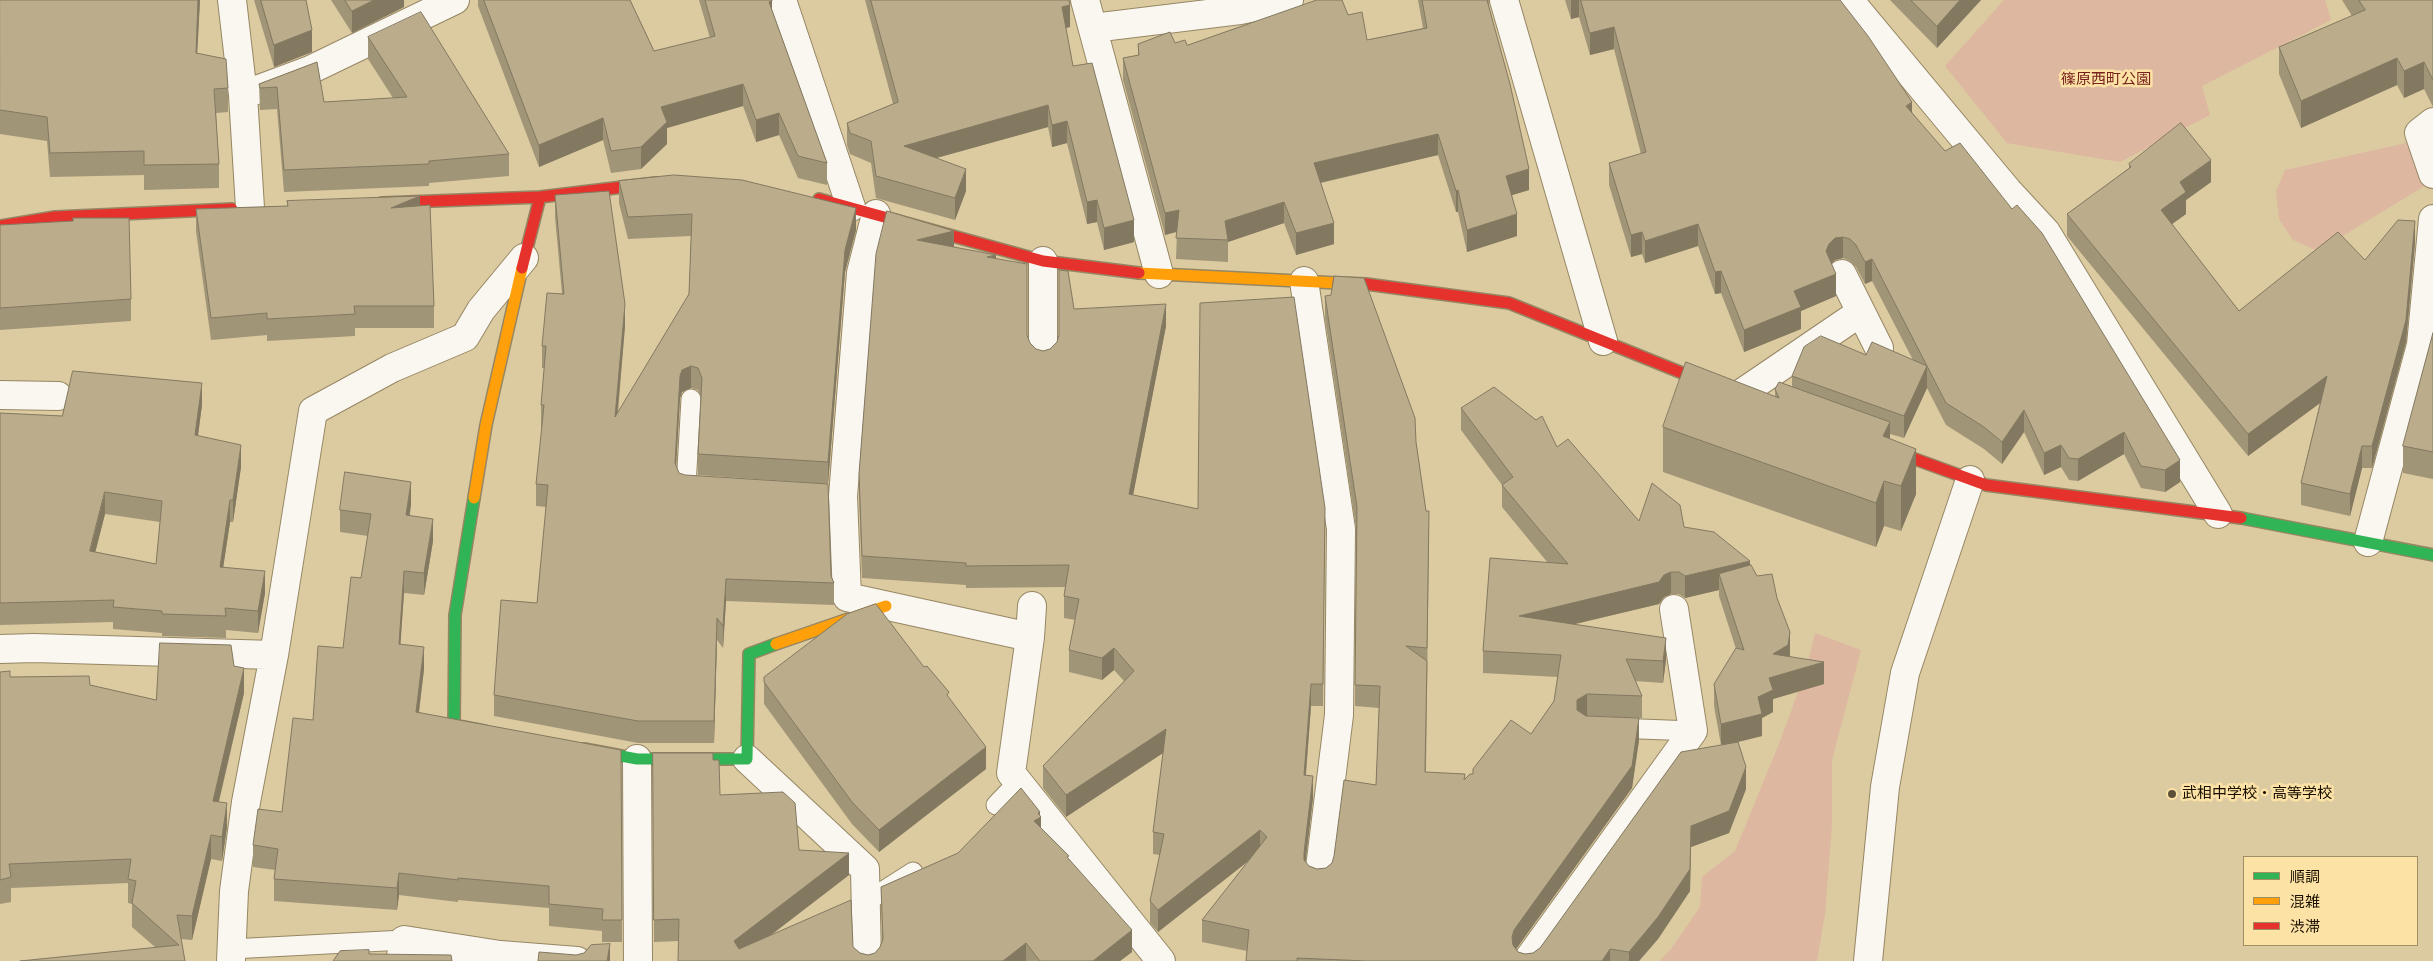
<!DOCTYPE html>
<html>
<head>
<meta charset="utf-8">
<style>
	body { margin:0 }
	#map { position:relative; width:2433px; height:961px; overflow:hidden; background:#dccaa0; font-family:"Sofia Sans Condensed","Noto Sans JP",sans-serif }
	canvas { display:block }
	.legend { position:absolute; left:2243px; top:856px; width:175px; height:90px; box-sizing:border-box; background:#fde2a6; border:1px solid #a18e64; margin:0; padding:6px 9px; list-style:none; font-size:15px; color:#180f00 }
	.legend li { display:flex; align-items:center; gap:10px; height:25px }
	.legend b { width:25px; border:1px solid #a18e64 }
</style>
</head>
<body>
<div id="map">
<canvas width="2433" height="961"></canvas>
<ul class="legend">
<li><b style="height:6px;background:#30b455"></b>順調</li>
<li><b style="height:6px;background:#ff9f0a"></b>混雑</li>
<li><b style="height:6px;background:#e5322d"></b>渋滞</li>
</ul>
</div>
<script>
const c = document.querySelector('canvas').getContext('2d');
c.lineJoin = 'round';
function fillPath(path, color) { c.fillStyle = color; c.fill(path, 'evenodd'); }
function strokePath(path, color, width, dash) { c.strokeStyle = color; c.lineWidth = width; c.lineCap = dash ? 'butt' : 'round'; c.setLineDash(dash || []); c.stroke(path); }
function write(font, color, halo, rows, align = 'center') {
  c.font = font + ' "Sofia Sans Condensed","Noto Sans JP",sans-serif'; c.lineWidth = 5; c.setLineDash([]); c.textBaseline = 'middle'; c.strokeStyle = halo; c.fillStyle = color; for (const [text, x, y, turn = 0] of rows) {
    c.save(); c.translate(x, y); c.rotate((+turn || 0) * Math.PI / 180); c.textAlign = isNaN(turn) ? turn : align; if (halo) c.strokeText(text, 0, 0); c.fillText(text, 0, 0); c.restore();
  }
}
const green = new Path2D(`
	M2004 0H2325L2331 20 2202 86 2210 115 2120 162 2007 143 1945 66Z
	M2406 143 2426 185 2318 251 2293 240 2279 219 2276 191 2285 170Z
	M1815 633 1861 650 1832 760V825L1825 914 1817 961H1660L1671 949 1700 907 1702 877 1735 851 1781 739 1806 670Z`);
const lane = new Path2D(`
	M691 399 686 486 702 487
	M1614 728 1693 731
	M996 805 1018 782
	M866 902 913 872
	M231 949 404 940`);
const street = new Path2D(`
	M232 0 243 95 250 208
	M782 0 851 207
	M1085 0 1159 274
	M1504 0 1603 341
	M1849 0 2008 191 2046 232 2218 514
	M1093 28 1240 10 1289 0
	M243 95 310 70 455 0
	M2433 122 2419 133 2433 174
	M876 214 861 273 843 496 847 597 1030 637
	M1043 261V357
	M1842 274 1879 348
	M1304 281 1341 529 1339 715 1319 876
	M0 395 58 396
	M1739 395 1861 312
	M2368 542 2421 345 2433 219
	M1032 606 1030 637 1011 773 1161 961
	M0 649 34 648 274 655
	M637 759 638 961
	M747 759 865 869 867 961
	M231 961 234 891 246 802 274 655 313 411 392 368 465 337 481 310 524 258
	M400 961 404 940 500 955 577 961
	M1527 961 1693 731 1674 609
	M1868 961 1885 787 1905 673 1970 480`);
const fast = new Path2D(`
	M474 498 455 615 454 725 485 731
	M2241 518 2433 555
	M584 749 637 759H747L749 654 776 644`);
const slow = new Path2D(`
	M1139 273 1338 283
	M474 498 486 425 522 268
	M776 644 886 606`);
const jam = new Path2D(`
	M819 199 1043 261 1139 273
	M382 203 540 197 656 183
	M0 226 55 217 232 209
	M522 268 540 197
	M1338 283 1366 284 1509 303 1717 387
	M1882 447 1986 485 2241 518`);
const wall = new Path2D(`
	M0 0H200L197 53 228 88V112L216 113 219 164V188L144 190V175L50 177 47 141 0 134Z
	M254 0H306L312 52 274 67Z
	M331 0H404V7L352 33Z
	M478 0H630L654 51 710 38 699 0H772V10L827 163V185L798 178 779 135 756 142 743 106 667 128V144L641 169 611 173 603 140 539 167 478 6Z
	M865 0H1069L1070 27 1066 28 1073 66 1134 242 1104 250 1097 222 1087 224 1067 143 1052 147 1048 127 936 158 966 191 955 220 876 198 871 163 850 154 847 145V123L893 104Z
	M1418 0H1489V6L1529 190 1512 195 1517 236 1467 252 1458 212H1456L1438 155 1321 183 1334 244 1296 255 1284 223 1228 242V262L1176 259 1177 232 1165 235 1123 80V58L1138 56V44L1175 43 1187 45 1348 15 1367 40 1423 28Z
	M1565 0H1840L1912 112 2180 482 2165 492 2141 488 2124 454 2078 481 2069 480 2061 467 2044 475 2024 432 2002 464 1984 449 1946 425 1927 388 1904 438 1890 434V439L1916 494 1901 531 1884 526 1876 547 1663 472V427L1775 397V389L1792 386V376L1866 355 1913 360 1872 281 1865 284 1856 267 1850 261 1843 258 1835 260 1831 263 1836 296 1801 311V329L1744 352 1721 293 1715 294 1698 246 1645 263 1642 254 1631 257 1609 185V163L1641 154 1614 49 1590 55 1579 17 1571 19Z
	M1890 0H1981L1937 48Z
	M2342 0H2433V107L2424 89 2404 98 2397 85 2301 128 2279 74V47L2352 16Z
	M368 37 509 154V176L429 183V186L284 192 277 109 260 110 259 84 317 62 324 102 393 98 368 59Z
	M2129 164 2211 182 2186 200V214L2172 224 2239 311 2365 260 2415 243 2406 342 2372 468H2362L2350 516 2301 505V483L2320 403 2248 456 2067 236V214L2129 168Z
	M619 181 856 230 845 272 828 484 698 475V454L701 397 698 390 691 388 682 392 680 398 676 466 679 473 831 576 834 583V605L726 601 723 648 717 640 714 743H638L494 716V695L537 603 546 507 536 506V484L542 427H541V405L544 368H542V346L562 294 555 217V195L625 326 618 413 689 294 691 236 628 239 619 203Z
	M287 201 420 205 434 306V328H355V336L267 341V335L211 340 196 231V209L287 206Z
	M0 225 131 299V321L0 330Z
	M954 247 996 259 1027 335 1030 343 1036 349 1043 351 1050 349 1057 342 1074 309 1166 326 1133 495 1198 509 1325 508 1323 706H1311L1306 775 1313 798 1305 861 1309 866 1317 869 1326 868 1332 863 1376 785 1379 708 1355 706 1356 528 1325 318V296L1416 442 1429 533 1426 772 1465 780 1531 734 1554 701 1558 677 1483 673V651L1548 563 1502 507V485L1461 430V408L1557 447 1639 521 1684 527 1750 566 1790 654V656L1824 684 1773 699V712L1762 718V736L1738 742 1746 789 1729 833 1691 847 1690 891 1658 939 1639 961H1246L1247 951 1202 942V920L1249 860 1158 932 1150 923V901L1160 855 1153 854V832L1163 753 1066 817 1043 788V766L1124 681 1114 670 1102 680 1069 672V650L1075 620 1064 618V596L1065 587 966 588V585L862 578 859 496V474ZM1719 590V596L1736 649 1714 684V706L1721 745 1540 948 1533 953 1525 954 1518 952 1516 949 1632 788 1639 740 1587 716 1642 718V696L1635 681 1663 683 1666 660 1576 624 1659 604 1664 597 1671 594H1679L1685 598Z
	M2433 333V479L2403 473V446Z
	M202 405 198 436 241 467 233 522H230L223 567 265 593 258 633 226 630V638L162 636V633L113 629V622L0 625V413L62 416ZM105 514 160 522 156 564 95 552Z
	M411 504 410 515 433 541 424 595 404 593 400 645 424 669 419 713 621 750 622 942H602V931L549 926V908L458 900V902L399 895 397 910 274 901V879L275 870 253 867V845L282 812 313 720 343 648 361 578 368 536 340 532V510Z
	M234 666 244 693 219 802 227 827 222 861 211 859 192 940 181 939 185 961 155 947 132 927V904L128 903V883L11 888V902L0 904V672L10 677 90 685 156 700Z
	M924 667 949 698 986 769 879 852 852 824 764 704V677Z
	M653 753 713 760 720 795 799 850 849 875 771 935 853 947 860 953 868 955 875 953 880 947 882 940 881 887 958 853 1040 815 1041 828 1069 859 1132 952 1120 961H678L679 941 654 942Z`);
const shadedWall = new Path2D(`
	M198 0H200L196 77V53Z
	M374 0H404V7L352 33V11Z
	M1571 0H1579V17L1571 19Z
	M1960 0H1981L1937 48V26Z
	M772 1V23L769 2Z
	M1070 5V27L1062 29V7Z
	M1614 27V49L1590 55V33Z
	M312 30V52L274 67V45Z
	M2397 58V85L2301 128V101Z
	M2424 62V89L2404 98V71Z
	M743 84V106L667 128V144L641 169V147L661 107Z
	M1912 102V124L1906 106Z
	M1048 105V127L904 167V146Z
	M779 113V135L756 142V120Z
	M603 118V140L539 167V145Z
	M1067 121V143L1052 147V125Z
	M1438 134V155L1314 184V163Z
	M2211 160V182L2186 200V214L2161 232V210L2180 182Z
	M966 169V191L955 220V198Z
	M1529 169V190L1506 197V176Z
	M1458 190V212H1456V191Z
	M420 196V218L391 208Z
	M1097 200V222L1087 224V202Z
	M1284 202V223L1228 242 1225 221Z
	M856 208V230L845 272 828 484V462L845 250Z
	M1179 210V231L1165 235V213Z
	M1517 214V236L1467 252V230Z
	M1134 220V242L1104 250V228Z
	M2415 221V243L2406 342 2372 468V446Z
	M1334 223V244L1296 255V233Z
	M1698 224V246L1645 263V241Z
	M954 231V253L917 240Z
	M1642 232V254L1631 257V235Z
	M1843 237V258L1835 260 1829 266 1826 251 1829 244 1835 238Z
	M996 255V277L987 257Z
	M1872 259V281L1865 284V262Z
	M1721 271V293L1715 294V272Z
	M1836 274V296L1801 311V329L1744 352V330L1794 291Z
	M625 304V326L615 439V417Z
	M1166 304V326L1129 516V494Z
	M691 366V388L682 392 680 398 675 485V463L680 376 682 370Z
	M1927 366V388L1904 438V416Z
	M2327 376V398L2248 456V434Z
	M202 383V405L195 457V435Z
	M2024 410V432L2002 464V442Z
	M1890 422V467L1883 436Z
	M2124 432V454L2078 481V459Z
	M241 445V467L233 522V500Z
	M2061 445V467L2044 475V453Z
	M2362 446V468L2350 516V494Z
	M1916 449V494L1901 531V486Z
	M2180 460V482L2165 492V470Z
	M1884 481V526L1876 547V503Z
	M411 482V504L406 537V515Z
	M105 492V514L90 573V551Z
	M230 500V522L220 589V567Z
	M433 519V541L424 595V573Z
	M1750 561V583L1719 574V590L1685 598V576Z
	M265 571V593L258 633V611Z
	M404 571V593L399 666V644Z
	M1671 572V594L1664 597 1659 604 1519 637V616Z
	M726 579V601L723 648V626Z
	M717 618V640L714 743V721Z
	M1790 632V654L1788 667 1773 654Z
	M1666 638V660L1663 683V661Z
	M424 647V669L416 734V712Z
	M1114 648V670L1102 680V658Z
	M1824 662V684L1773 699V712L1762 718V736L1721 746V724L1758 697 1769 678Z
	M244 668V693L213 825V801Z
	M1311 684V706L1304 797V775Z
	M1587 694V716L1577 721V732V700Z
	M1639 718V740L1632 788 1514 952 1512 959V937L1514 930Z
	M1166 729V751L1066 817V795Z
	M986 747V769L879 852V830Z
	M1746 767V789L1729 833 1691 847 1690 891 1658 939 1639 961H1629V952L1691 826Z
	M1313 776V798L1304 875V853Z
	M227 803V827L222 861V837Z
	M1040 812V817H1041V838L1034 821 1038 813Z
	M1260 830V852L1158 932V910Z
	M211 835V859L192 940V916Z
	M849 853V875L737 961 734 941Z
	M399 873V895L397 910V888Z
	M1132 930V952L1120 961H1093Z
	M1026 943V961H1003Z
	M610 944V961H607Z
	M1610 949V961H1602Z`);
const building = new Path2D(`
	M0 0H198L196 53 226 59 228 88 214 89 219 164 144 165V151L50 153 47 117 0 110Z
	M261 0H306L312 30 274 45Z
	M345 0H374L352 11Z
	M484 0H630L654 51 715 36 705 0H772V1L769 2 827 163 798 156 779 113 756 120 743 84 661 107 667 122 641 147 611 151 603 118 539 145Z
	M871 0H1069L1070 5 1062 7 1073 66 1092 63 1134 220 1104 228 1097 200 1087 202 1067 121 1052 125 1048 105 904 146 966 169 955 198 876 176 871 141 850 133 847 123 898 102Z
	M1317 0H1342L1348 15 1362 12 1367 40 1427 28 1422 0H1487L1510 84 1529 169 1506 176 1517 214 1467 230 1458 190 1456 191 1438 134 1314 163 1334 223 1296 233 1284 202 1225 221 1228 240 1176 238 1179 210 1165 213 1123 58 1139 55 1138 44 1170 32 1175 43 1185 40 1187 45Z
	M1581 0H1840L1868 36 1912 102 1906 106 1945 151 1960 143 2012 209 2017 205 2042 233 2180 460 2165 470 2141 466 2124 432 2078 459 2069 458 2061 445 2044 453 2024 410 2002 442 1984 427 1946 403 1872 259 1865 262 1856 245 1850 239 1843 237 1835 238 1829 244 1826 251 1836 274 1794 291 1801 307 1744 330 1721 271 1715 272 1698 224 1645 241 1642 232 1631 235 1609 163 1646 152 1614 27 1590 33Z
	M1911 0H1960L1937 26Z
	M2359 0H2433V80L2424 62 2404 71 2397 58 2301 101 2279 47 2365 10Z
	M421 12 509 154 429 161V164L284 170 277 87 260 88 259 84 317 62 324 102 407 97 368 37Z
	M2181 123 2211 160 2180 182 2186 192 2161 210 2239 311 2338 232 2365 260 2398 220 2415 221 2406 320 2372 446H2362L2350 494 2301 483 2327 376 2248 434 2067 214 2131 167 2129 164Z
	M674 175 742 180 856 208 845 250 828 462 698 454 702 378 698 368 691 366 682 370 680 376 675 463 679 473 685 475 828 484 831 576 834 583 726 579 723 626 717 618 714 721H638L494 695 501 600 537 603 548 485 536 484 544 405H541L546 346H542L547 293 564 294 555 195 609 191 625 304 615 417 689 294 692 214 628 217 619 181Z
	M420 196 391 208 430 205 434 306H354L355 314 267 319V313L211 318 196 209 288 206 287 201Z
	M887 211 954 231 917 240 996 255 987 257 1027 264V335L1030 343 1036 349 1043 351 1050 349 1057 342 1059 335V270L1068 271 1074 309 1166 304 1129 494 1198 509 1200 303 1294 297 1325 508 1323 684H1311L1304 775 1313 776 1304 853V860L1309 866 1317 869 1326 868 1332 863 1334 856 1344 780 1376 785 1380 686 1355 685 1357 507 1325 296 1331 295 1334 276 1364 278 1415 418 1416 442 1426 511H1429L1427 648 1406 646 1427 661 1425 772 1465 774 1464 780 1470 774H1473V769L1511 720 1531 734 1554 701 1561 655 1483 651 1490 558 1568 564 1502 485 1513 477 1461 408 1494 387 1536 420 1542 416 1557 447 1568 439 1639 521 1652 483 1680 505 1684 527 1714 532 1750 561 1685 576 1679 572H1671L1664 575 1659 582 1519 616 1666 638 1663 661 1626 659 1642 696 1587 694 1577 700V710L1586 716 1639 718 1632 766 1514 930 1512 937 1513 945 1518 952 1525 954 1533 953 1540 948 1681 752 1738 742 1746 767 1729 811 1691 826 1690 869 1658 917 1629 952 1610 949 1602 961H1366L1297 958V961H1246L1249 930 1202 920 1267 837 1260 830 1158 910 1150 901 1164 834 1153 832 1166 729 1066 795 1043 766 1134 671 1114 648 1102 658 1069 650 1079 599 1064 596 1069 565 966 566V563L862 556 859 474 876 254Z
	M73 218H129L131 299 0 308V225L73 221Z
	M2433 333V452L2403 446Z
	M1821 336 1866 355 1872 342 1927 366 1904 416 1792 376 1804 347Z
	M1686 362 1779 398 1775 389 1779 382 1890 422 1883 436 1916 449 1901 486 1884 481 1876 503 1663 427Z
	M73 371 202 383 195 435 241 445 233 500H230L220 567 265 571 258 611 225 608 226 616 162 614V611L113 607 114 600 0 603V413L62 416ZM105 492 162 501 156 564 90 551Z
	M345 472 411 482 406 515 433 519 424 573 404 571 399 644 424 647 416 712 621 750 622 920H602L603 909 549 904V886L458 878V880L399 873 397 888 274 879 278 849 253 845 258 809 282 812 293 718 313 720 318 646 343 648 351 577 361 578 371 514 340 510Z
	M1751 565 1757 576 1772 574 1777 598 1790 632 1788 645 1773 654 1824 662 1769 678 1773 690 1758 697 1762 714 1721 724 1714 684 1736 648 1744 650 1719 574Z
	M876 604 924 667 927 666 949 692 947 695 986 747 879 830 852 802 764 682V677L847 614Z
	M160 643 231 645 234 666 244 668 213 801 227 803 222 837 211 835 192 916 177 915 185 961H20L179 945 132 903 136 881 128 879 131 859 9 864 11 877 0 880V672L10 671V677L89 676 90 685 156 700Z
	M653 753H713V760H719L720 795 783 792 795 803 799 850 849 853 734 941 739 949 851 900 853 947 860 953 868 955 875 953 880 947 883 939 881 887 958 853 1021 788 1040 812 1038 813 1041 817 1034 821 1069 856 1067 857 1132 930 1093 961H1040L1026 943 1003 961H678L679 919 654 920Z
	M610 944 607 961H538L539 952 576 955 584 953 591 945Z
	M369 950V954L451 955 452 961H333L340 951Z`);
const markers = [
	[2172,794,5,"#5d5038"]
];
const parkNames = [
	["篠原西町公園",2106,80]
];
const poiNames = [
	["武相中学校・高等学校",2182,794]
];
fillPath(green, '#ddb7a0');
strokePath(lane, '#968764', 21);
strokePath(street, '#968764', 30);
strokePath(fast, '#968764', 14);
strokePath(slow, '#968764', 14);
strokePath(jam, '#968764', 14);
strokePath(lane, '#faf7f1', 19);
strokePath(street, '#faf7f1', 28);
strokePath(fast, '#30b455', 11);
strokePath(slow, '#ff9f0a', 11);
strokePath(jam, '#e5322d', 11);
fillPath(wall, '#a19578');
fillPath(shadedWall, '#837961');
fillPath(building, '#bbad8b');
strokePath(building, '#837961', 1);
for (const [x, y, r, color] of markers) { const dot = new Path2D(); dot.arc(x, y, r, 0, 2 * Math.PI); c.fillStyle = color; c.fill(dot); strokePath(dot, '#fde2a6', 2); }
write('15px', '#77221e', '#fde2a6', parkNames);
write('15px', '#180f00', '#fde2a6', poiNames, 'left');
</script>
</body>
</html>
